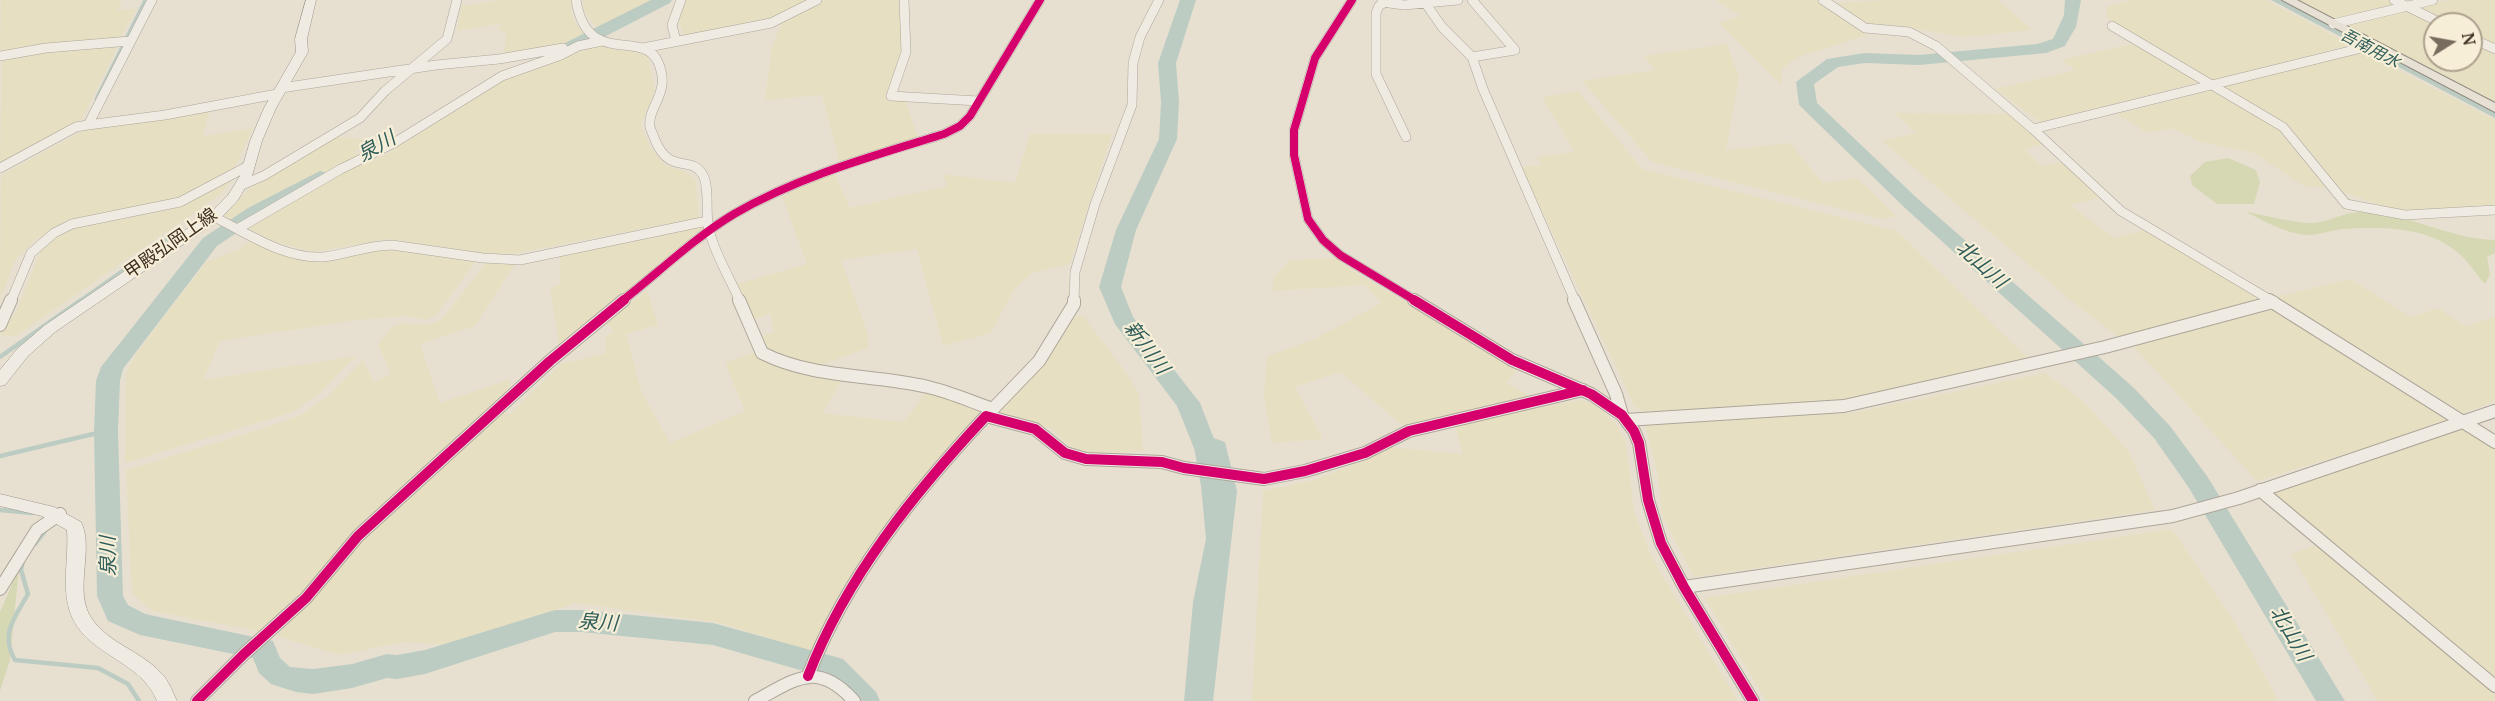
<!DOCTYPE html>
<html>
<head>
<meta charset="utf-8">
<style>
	body { margin:0 }
	#map { position:relative; width:2495px; height:701px; overflow:hidden; background:#e7e0d1; font-family:"Noto Serif",serif }
	canvas { display:block }
	.north { position:absolute; left:2423px; top:12px; width:60px; height:60px; box-sizing:border-box; background:#f7eed8; border:2px solid #ada18e; border-radius:50%; rotate:79deg; font-size:16px; font-weight:700; line-height:24px; text-align:center; color:#3d2e20 }
	.north::after { content:''; display:block; margin:auto; width:21px; height:27px; background:#786c5e; clip-path:polygon(50% 0,100% 100%,50% 72%,0 100%) }
</style>
</head>
<body>
<div id="map">
<canvas width="2495" height="701"></canvas>
<div class="north">N</div>
</div>
<script>
const c = document.querySelector('canvas').getContext('2d');
c.lineJoin = 'round';
function fillPath(path, color) { c.fillStyle = color; c.fill(path, 'evenodd'); }
function strokePath(path, color, width, dash) { c.strokeStyle = color; c.lineWidth = width; c.lineCap = dash ? 'butt' : 'round'; c.setLineDash(dash || []); c.stroke(path); }
function write(font, color, halo, rows, align = 'center') {
  c.font = font + ' "Noto Serif","Noto Sans JP",serif'; c.lineWidth = 4.5; c.setLineDash([]); c.textBaseline = 'middle'; c.strokeStyle = halo; c.fillStyle = color; for (const [text, x, y, turn = 0] of rows) {
    c.save(); c.translate(x, y); c.rotate((+turn || 0) * Math.PI / 180); c.textAlign = isNaN(turn) ? turn : align; if (halo) c.strokeText(text, 0, 0); c.fillText(text, 0, 0); c.restore();
  }
}
const farmland = new Path2D(`
	M1 0H122L117 10 136 9 120 39 0 55Z
	M500 0H573L571 10 575 22 585 34 556 49 504 56 506 31H499L502 23 457 31 461 6Z
	M583 0H659L599 31 583 9Z
	M686 0H808L775 17 684 37 679 21Z
	M822 0H900V26L905 43 887 92 888 97 904 98 919 139 840 165 822 95 765 100 772 47 782 21Z
	M1716 0H1816L1867 35 1798 57 1782 69 1781 85 1719 23 1741 16Z
	M1887 0H1998L2032 30 1965 37 1906 27 1862 23 1836 3Z
	M2133 0H2266L2351 45 2211 81 2107 18V6Z
	M2296 0H2388L2396 4 2333 19Z
	M2448 0H2495V47L2471 35V24H2448L2415 8Z
	M2409 9 2435 24V60H2471V40L2495 52V103L2344 25Z
	M2136 43 2200 82 2042 123 1995 89 2076 70 2061 60Z
	M1727 44 1739 78 1726 150 1790 143 1823 183 1857 178 1896 216 1882 219 1652 162 1582 81 1655 70 1644 56Z
	M118 45 80 123 0 163 2 58 45 51Z
	M598 45 637 51 648 57 655 90 641 125 651 149 666 166 684 171 696 181 699 218 502 256 387 239 315 252 275 242 247 228 344 171 385 155 509 77Z
	M2362 51 2495 120V205L2400 212 2343 192 2292 129 2219 86Z
	M2213 90 2276 127 2326 188 2304 186 2254 153 2201 142 2171 128 2148 133 2117 114Z
	M1578 91 1642 169 1897 231 2030 360 1838 401 1644 413 1634 405 1521 167 1541 165 1536 157 1575 152 1542 97Z
	M210 110 203 136 253 128 235 167 176 201 68 221 35 240 15 261 0 300 1 175 87 129Z
	M1895 113 2008 114 2043 144 2024 149 2041 166 2063 162 2099 198 2070 205 2114 238 2144 230 2263 300 2121 339 2068 298 1882 141 1916 133Z
	M1030 134H1112L1070 264 1032 273 1013 291 991 333 943 346 917 249 841 260 868 334V348L815 367 784 360 767 348 762 336 774 332 770 313 753 320 737 284 807 264 782 196 834 173 850 208 947 186 943 174 1015 183Z
	M337 136 375 141 354 152 360 154 233 223 223 216 251 187Z
	M233 178 221 194 16 336 0 335 16 312 42 248 67 230 176 208Z
	M705 222 707 231 560 351 550 289 560 284V251Z
	M251 241 314 259 391 248 476 261 437 314 427 320 407 316 357 320 220 341 203 380 356 356 320 393 293 412 125 463 126 373 135 355 206 262 238 250Z
	M1338 258 1350 269 1519 368 1506 383 1532 397 1403 426 1340 372 1295 387 1323 439 1272 443 1264 396 1267 356 1313 340 1381 303 1365 285 1272 291 1274 277 1290 260Z
	M486 263 515 264 475 326 420 344 440 403 511 379 506 395 374 513 301 594 263 632 152 611 132 594 126 470 255 431 301 415 329 395 363 360 374 382 391 374 378 345 392 327 404 323 428 325 442 319Z
	M2350 279 2411 317 2438 308 2465 326 2495 317V401L2463 413 2276 297Z
	M647 290 658 325 626 334 642 393 670 443 745 411 725 363 756 352 843 378 822 413 904 422 927 391 987 410 894 517 811 651 720 623 576 603 455 645 403 642 340 655 276 636 335 573 376 524 503 412 509 415 561 364 606 353 605 336 613 332 607 323Z
	M2273 305 2456 420 2257 481 2133 346Z
	M1076 316 1084 317 1127 374 1139 394 1143 451 1092 453 1069 446 1051 428 1001 415 1000 409 1035 375Z
	M2045 373 2083 401 2129 452 2155 510 1694 577 1662 516 1658 475 1645 424 1852 413Z
	M1582 400 1597 406 1616 424 1626 442 1634 512 1652 558 1738 701H1252L1263 491 1314 480 1369 459 1387 447 1463 454 1454 423Z
	M2466 425 2495 445V679L2268 493Z
	M2172 529 2235 623 2279 701H1766L1705 598Z
	M2319 544 2495 690V701H2378L2291 554Z`);
const green = new Path2D(`
	M2228 158 2256 170 2260 182 2254 204H2217L2192 185 2190 176 2205 162Z
	M2246 212C2264 215 2298 224 2315 223 2330 221 2345 212 2360 212 2406 212 2449 239 2495 240V253L2487 257 2490 275 2485 284C2476 274 2468 261 2458 253 2427 226 2382 227 2343 229 2332 230 2322 234 2311 235 2288 235 2266 222 2246 212Z
	M19 568 10 660 0 691V612Z`);
const water = new Path2D(`
	M1191 430 1225 442 1237 491 1213 701H1184L1193 602 1206 539 1201 486Z`);
const streamFar1 = new Path2D(`
	M96 99 145 0
	M79 301 181 229`);
const stream = new Path2D(`
	M0 357 81 300
	M0 456 106 431
	M0 510 32 513
	M35 544 45 531
	M23 560 21 570 28 594C14 619 0 634 15 660L98 668 128 684 139 701`);
const canal = new Path2D(`
	M2271 0H2283L2495 111V118Z`);
const river = new Path2D(`
	M651 0H672L670 3 567 56H555L552 52 555 48Z
	M1180 0H1196L1176 63 1179 102 1177 139 1136 230 1121 287 1133 317 1200 403 1223 462 1220 468 1211 471 1202 468 1177 406 1115 324 1099 287 1116 230 1159 139 1161 102 1158 63Z
	M2065 0H2081L2076 27 2067 42 2065 46 2046 53 1919 65 1865 63 1838 67 1814 84 1817 103 1919 200 2133 387 2170 426 2207 476 2345 701H2316L2189 488 2154 438 2117 399 1905 208 1799 105 1796 82 1827 59 1833 58 1865 53 1919 55 2037 44 2053 39 2064 15Z
	M320 171 327 173 330 177 327 181 262 216 217 246 123 369 120 381 118 431 123 596 128 605 145 614 273 641 280 658 290 667 313 669 352 664 387 654 397 655 425 650 555 610H582L713 623 843 659 876 692 880 701H848L824 677 713 645 582 632H555L425 674 397 679 387 678 352 688 313 694 296 692 271 684 259 673 253 658 140 635 108 621 97 596 94 431 96 381 101 367 203 238 248 208Z`);
const streetFar1 = new Path2D(`
	M576 0C587 69 643 28 658 62 672 93 647 106 650 127 651 131 654 136 655 140 670 176 691 154 703 175 710 188 705 215 709 230 715 254 730 279 740 301
	M904 0 906 52 891 96 978 101
	M1352 0 1315 58 1294 130V155L1308 219 1323 240 1340 255 1416 301
	M1388 0 1379 6 1376 13V74L1406 137
	M1472 0 1515 50 1472 57
	M1823 0 1865 28 1909 32 1936 46 2033 129 2121 211 2272 301
	M2394 0 2443 24
	M1382 2 1404 5 1458 0
	M1426 4 1442 27 1472 57 1483 89 1575 301
	M2333 24 2433 0
	M2112 26 2283 127 2346 204 2405 215 2495 210
	M2471 38 2495 49
	M676 41 672 25 681 0
	M643 48 771 23 817 0
	M0 56 46 48 130 41
	M281 88 436 65 499 59 563 48
	M88 125 165 115 277 94
	M2033 129 2374 45
	M0 168 76 127 88 125 152 0
	M240 186 265 175 360 118 385 91 447 39 457 0
	M214 217C248 233 283 259 323 257 346 255 368 245 392 245L483 258 520 260 707 221
	M239 228 341 169 394 143 502 76 561 55 578 46 602 41
	M11 301 31 253 54 233 72 224 180 202 250 165
	M622 301C659 272 694 238 734 214 799 176 873 156 944 134L960 126 970 116 1040 0
	M1074 301 1075 272 1095 204 1132 105 1133 63 1140 37 1159 0`);
const street = new Path2D(`
	M739 300 762 353C814 379 872 374 928 387 950 392 972 402 993 409
	M1414 300 1512 360 1591 394 1622 415 1634 431 1639 443 1648 500 1661 543 1684 587 1753 701
	M1574 300 1616 394 1622 415
	M2269 300 2495 442
	M0 325 11 300
	M989 413 1039 361 1074 304V300
	M1626 420 1844 406 2105 347 2273 302
	M2260 490 2495 686
	M1684 587 2173 516 2239 498 2495 411
	M0 589 37 530 60 514
	M808 676C846 577 915 492 986 416L1035 429 1065 453 1086 459 1162 462 1184 468 1264 479 1305 471 1365 453 1409 431 1583 390
	M197 701 244 654 306 598 358 536 550 361 624 300
	M755 701C796 679 817 660 854 701`);
const secondary = new Path2D(`
	M306 0H316L307 39 308 52 276 108 262 141 252 176 238 200 219 220 55 332 28 356 5 385 0 386V370L17 349 45 325 209 214 228 195 240 176 250 141 264 108 296 52 295 39Z
	M0 494 54 507 81 522C94 547 75 587 89 614 104 642 140 650 161 673 169 681 172 691 177 701H157C141 659 82 655 69 609 62 584 69 556 67 530L42 516 0 506Z`);
const primary = new Path2D(`
	M2282 0H2297L2495 103V112Z`);
const cyclewayFar1 = new Path2D(`
	M1352 0 1315 58 1294 130V155L1308 219 1323 240 1340 255 1416 301
	M622 301C659 272 694 238 734 214 799 176 873 156 944 134L960 126 970 116 1040 0`);
const cycleway = new Path2D(`
	M1414 300 1512 360 1591 394 1622 415 1634 431 1639 443 1648 500 1661 543 1684 587 1753 701
	M808 676C846 577 915 492 986 416L1035 429 1065 453 1086 459 1162 462 1184 468 1264 479 1305 471 1365 453 1409 431 1583 390
	M197 701 244 654 306 598 358 536 550 361 624 300`);
const farWaternames = [
	["吾南用水",2370,49,28]
];
const streetNames = [
	["甲殿弘岡上線",171,244,-35]
];
const waterNames = [
	["泉川",377,147,-30],
	["北山川",1981,265,42],
	["新川川",1146,348,53],
	["泉川",109,556,-91],
	["泉川",598,623,4],
	["北山川",2290,634,59]
];
fillPath(farmland, '#e6dfc2');
fillPath(green, '#d6d7b3');
fillPath(water, '#bcccc2');
strokePath(streamFar1, '#bcccc2', 3);
strokePath(stream, '#bcccc2', 4.5);
fillPath(canal, '#bcccc2');
fillPath(river, '#bcccc2');
strokePath(streetFar1, '#ada599', 10);
strokePath(street, '#ada599', 14);
strokePath(secondary, '#9c958a', 1);
strokePath(primary, '#928b80', 2);
strokePath(streetFar1, '#efebe3', 9);
strokePath(street, '#efebe3', 12);
fillPath(secondary, '#efebe3');
fillPath(primary, '#e6e1d4');
strokePath(cyclewayFar1, '#d6006c', 8);
strokePath(cycleway, '#d6006c', 10);
write('italic 16px', '#2f5d5a', '#f7eed8', farWaternames);
write('18px', '#3d2e20', '#f7eed8', streetNames);
write('italic 20px', '#2f5d5a', '#f7eed8', waterNames);
</script>
</body>
</html>
